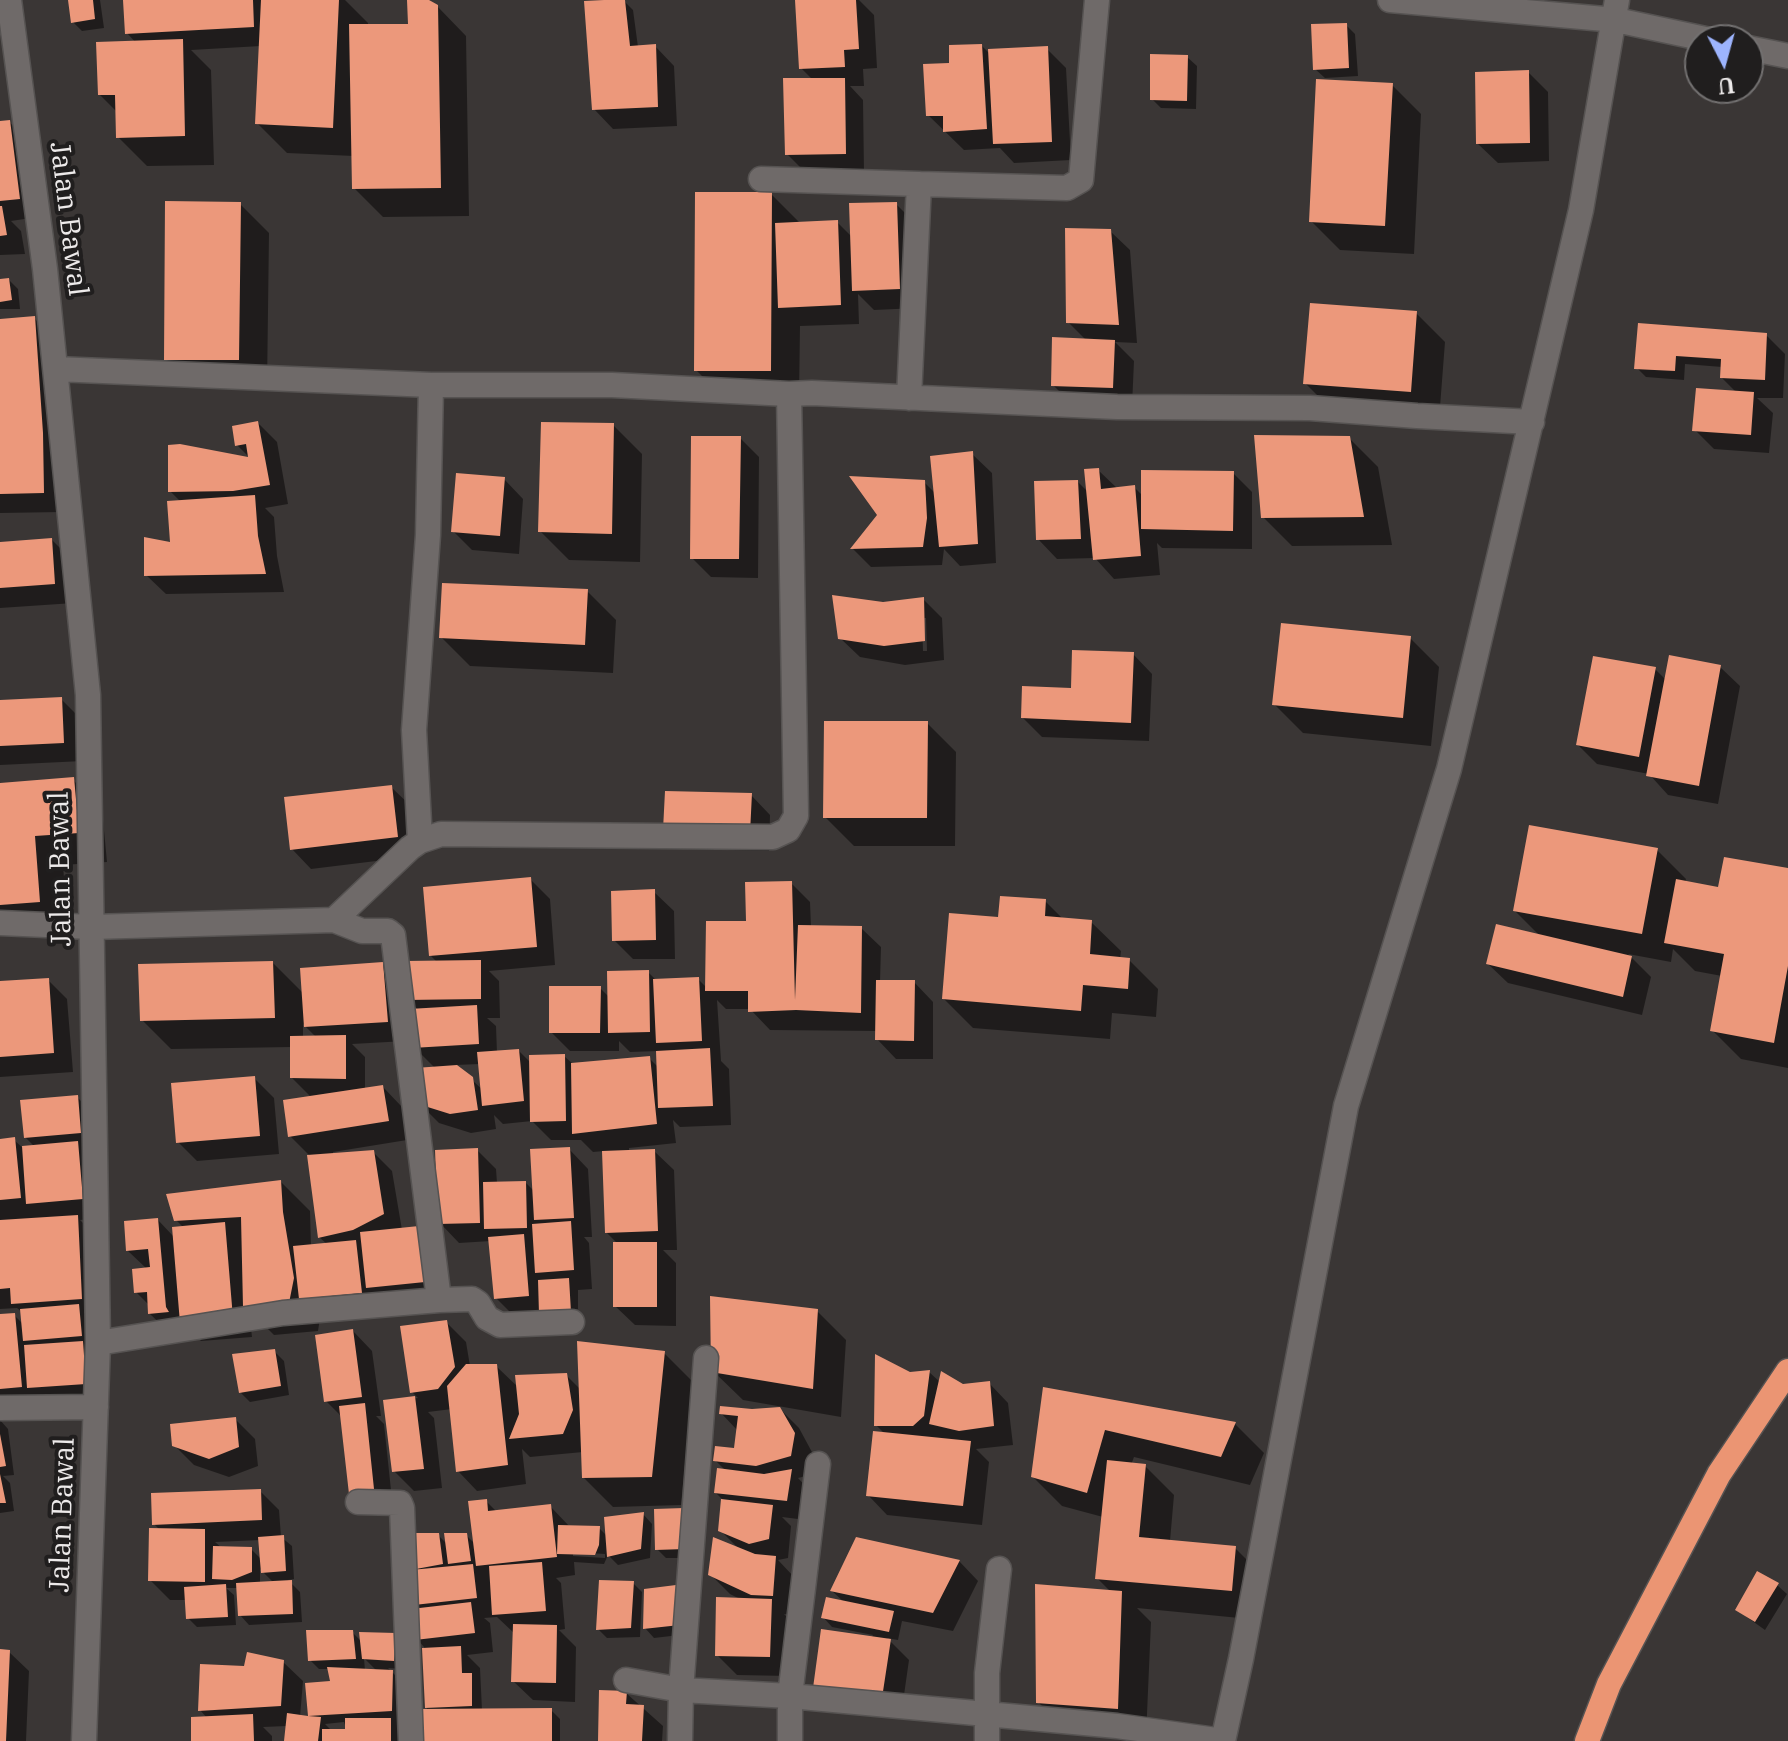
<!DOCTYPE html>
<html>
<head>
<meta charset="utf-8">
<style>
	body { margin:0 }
	#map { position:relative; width:1788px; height:1741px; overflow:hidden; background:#3a3635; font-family:"IBM Plex Serif",serif }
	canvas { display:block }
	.north { position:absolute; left:1684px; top:24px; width:80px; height:80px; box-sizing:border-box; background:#201e1e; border:2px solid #727070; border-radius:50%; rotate:174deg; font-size:22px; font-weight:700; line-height:32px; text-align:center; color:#edeaea }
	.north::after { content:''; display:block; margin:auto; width:28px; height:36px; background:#9db4fd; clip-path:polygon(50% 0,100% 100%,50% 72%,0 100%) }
</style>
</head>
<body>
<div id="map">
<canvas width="1788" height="1741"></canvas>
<div class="north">U</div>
</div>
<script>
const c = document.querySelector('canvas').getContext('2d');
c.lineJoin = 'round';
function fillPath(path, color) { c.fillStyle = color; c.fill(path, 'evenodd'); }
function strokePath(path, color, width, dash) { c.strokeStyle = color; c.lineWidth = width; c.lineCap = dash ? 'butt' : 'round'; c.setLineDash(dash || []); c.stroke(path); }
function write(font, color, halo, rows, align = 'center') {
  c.font = font + ' "IBM Plex Serif",serif'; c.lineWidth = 8; c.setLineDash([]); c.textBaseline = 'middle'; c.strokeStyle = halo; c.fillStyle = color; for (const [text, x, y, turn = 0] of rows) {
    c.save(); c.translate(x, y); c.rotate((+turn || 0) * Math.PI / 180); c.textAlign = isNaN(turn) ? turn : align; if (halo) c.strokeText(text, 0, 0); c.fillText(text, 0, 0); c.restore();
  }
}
const shadow = new Path2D(`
	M70 0H100L104 28 82 31 73 22Z
	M125 0H345L368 23V26H410L409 0H425L437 6 466 36 469 216 383 217 354 188V156L287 153 258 124 261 46 191 50 211 70 214 165 147 166 118 137 117 112 100 95 136 43 127 33Z
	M797 0H859L874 15 877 68 863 69 864 86H850L863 100 864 172 806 173 787 154 813 80 801 68Z
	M624 1 633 10 638 47 655 46 674 66 677 126 613 129 594 109Z
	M1346 25 1355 34 1358 76 1325 78 1315 69Z
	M982 46 991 55 1047 49 1066 68 1071 160 1014 163 1000 148 964 150 928 115Z
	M1187 57 1197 66 1196 109 1161 108 1152 99Z
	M1528 72 1548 92 1549 161 1498 163 1478 144Z
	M1392 85 1421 114 1414 254 1340 250 1311 221Z
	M9 122 29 141 38 217 11 221 21 231 25 254 0 255V123Z
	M771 194 801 224 837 222 853 238 896 204 915 223 918 308 874 310 858 294 859 324 800 326 799 399H725L696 370Z
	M240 204 269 233 267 388H195L166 359Z
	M1110 231 1130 250 1137 343 1115 342 1134 361 1132 406 1072 404 1053 385 1087 341 1068 322Z
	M9 280 18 289 20 309H0V281Z
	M1416 313 1445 342 1439 420 1334 412 1305 383Z
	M34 318 53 337 62 512 0 513V321Z
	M1640 325 1766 335 1785 354 1783 398H1757L1773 413 1769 453 1714 449 1695 430 1737 393 1722 378V367L1685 364 1684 380 1646 377 1637 368Z
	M258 423 277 442 288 504 265 508 274 517 277 556 284 592 166 594 146 575 172 544 181 502 170 491 252 460 237 445Z
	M613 425 642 454 640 562 569 560 540 531Z
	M740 438 759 457 758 578 711 577 692 558Z
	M1349 438 1378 467 1392 545 1292 546 1263 517Z
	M972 454 992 473 996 563 960 566 944 549 942 565 871 567 853 549 924 482 935 493Z
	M1098 470 1118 489 1134 487 1143 496 1233 473 1252 492V549L1162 548 1157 543 1160 575 1114 579 1095 558 1057 559 1038 539 1078 482 1088 492Z
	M504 479 523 499 519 554 472 550 453 531Z
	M52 540 71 559 74 603 0 608V544Z
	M587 591 616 620 613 673 470 666 441 637Z
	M923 599 942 618 944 660 905 665 860 657 840 638 883 604ZM922 618H926L927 651H923Z
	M1410 638 1439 667 1431 746 1303 733 1274 704Z
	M1133 654 1152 674 1149 741 1042 737 1023 718Z
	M1720 667 1740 686 1718 804 1668 795 1649 774 1597 764 1578 745 1655 669 1666 680Z
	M61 699 80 718 83 761 0 765V702Z
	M927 723 956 752 955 846H854L825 817Z
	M73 780 102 809 107 862 63 865 68 930 0 919V785Z
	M391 787 411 806 417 856 311 869 292 849Z
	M751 795 770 815 769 851 685 849 665 829Z
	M1657 850 1686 879 1685 883 1719 889 1788 871V1068L1741 1059 1712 1030 1722 976 1695 971 1673 949 1671 962 1628 954 1651 977 1642 1015 1508 983 1488 964 1541 937 1515 911Z
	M530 879 550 899 555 965 489 971 499 981 500 1018H487L496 1026 497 1053 519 1051 531 1063 564 1056 573 1064 649 1058 658 1067V1051L630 1052 619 1041V1051H570L551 1032 600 988 610 998 648 972 657 981 698 979 707 988 748 923 791 883 810 902 811 927 861 928 881 947 880 982H914L933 1002V1059H896L877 1039V1031L770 1030 750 1009H726L717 1000 721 1061 729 1069 731 1125 680 1127 673 1120 676 1143 629 1148V1152L654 1151 674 1170 677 1250H663L676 1263V1326L635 1325 615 1306 618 1244 607 1233 604 1151 593 1152 581 1140H551L532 1121 503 1124 494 1115 496 1129 471 1133 439 1123 419 1103 435 1068 414 1047 418 1010 407 999 438 963 431 956ZM480 1064 483 1090 455 1065Z
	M654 892 674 911 675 959H633L614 940Z
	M1045 901 1064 920 1091 922 1121 951 1120 959 1129 960 1158 989 1156 1017 1112 1013 1110 1039 973 1028 944 999 1000 919Z
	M273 963 303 993 383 964 402 983 406 1041 352 1044 365 1057V1090L383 1087 402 1107 407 1140 333 1152V1155L373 1152 392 1171 402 1230 444 1301 320 1318 318 1331 274 1335 249 1310 252 1337 201 1341 184 1324 170 1333 150 1314V1306L136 1292 147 1269 128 1251 158 1220 174 1237 184 1228 176 1220 281 1182 310 1211 311 1246 328 1245 319 1237 309 1155 290 1136 312 1098 292 1078V1047L171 1049 142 1020ZM303 1024 317 1038H303Z
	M48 980 67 999 73 1072 0 1077V983Z
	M255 1079 274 1098 279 1154 197 1161 178 1142Z
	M77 1097 97 1117 101 1218 80 1220 96 1236 104 1403 0 1408V1316L14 1315 23 1324V1313L17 1308 0 1309V1141L14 1140 23 1148 35 1147 25 1137Z
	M569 1149 588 1169 592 1237H584L589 1243 592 1289 578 1290V1309L547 1311 516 1318 496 1298 491 1241 459 1243 440 1223 477 1150 496 1169 497 1183H526L534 1191Z
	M817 1311 846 1340 841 1417 743 1400 713 1371Z
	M446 1322 466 1342 470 1366H496L519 1388 566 1375 581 1390 664 1353 693 1382 681 1505 613 1507 584 1478 583 1452 530 1457 522 1449 526 1484 477 1491 458 1471 452 1409 428 1412 434 1418 442 1488 414 1491 394 1471 386 1402 418 1398 412 1392Z
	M353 1331 372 1351 381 1416H376L384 1424 393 1509 370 1512 343 1418 326 1401Z
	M274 1351 284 1361 289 1395 250 1402 241 1393Z
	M929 1372 940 1382 962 1386 989 1383 1008 1403 1013 1445 976 1449 989 1462 982 1525 887 1515 868 1495 885 1434 876 1425 909 1374Z
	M1045 1390 1235 1424 1264 1453 1250 1485 1134 1457 1131 1465 1145 1466 1174 1495 1170 1541 1235 1548 1264 1577 1260 1620 1137 1608 1151 1622 1146 1737 1067 1731 1038 1702 1111 1592 1097 1578 1103 1517 1062 1506 1033 1477Z
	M780 1409 799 1428 813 1454 810 1475 798 1478 810 1491 806 1520 782 1517 791 1526 788 1558 778 1560 795 1578 791 1615 784 1614 790 1620 789 1676 737 1675 717 1655 742 1600 730 1594 710 1574 740 1550 720 1530 723 1500 716 1493 726 1471 715 1460 736 1450 738 1431 721 1413Z
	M235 1419 255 1439 258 1466 229 1477 194 1465 174 1445Z
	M0 1420 8 1429 14 1475 3 1476 10 1483 14 1511 0 1513Z
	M260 1491 279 1510 281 1537 292 1546 294 1579 288 1580 300 1592 302 1622 249 1625 240 1615 238 1588H226L234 1595 236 1625 197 1627 188 1618 187 1600H170L150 1580 160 1530 154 1524ZM261 1540 262 1560 251 1549 222 1548 215 1542ZM260 1569 274 1583 260 1584Z
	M486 1501 497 1512 550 1506 570 1527 599 1528 607 1536 643 1514 652 1524 650 1558 618 1565 608 1555 604 1564 574 1562 575 1575 556 1578 561 1583 565 1629 559 1630 576 1647 575 1702 533 1700 513 1681 515 1634 497 1617 484 1618 490 1623 493 1652 467 1655 480 1668 482 1710H551L560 1719V1741H420L427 1711 424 1647 417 1639 422 1610 416 1604 421 1571 418 1568 438 1535 447 1544 466 1535 475 1544ZM573 1552 605 1554V1558L573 1556Z
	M693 1519 694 1558H666L657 1549Z
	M959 1561 978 1581 953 1631 902 1621 898 1640 887 1638 909 1660 901 1716 834 1706 873 1635 832 1627 823 1617 845 1603 832 1591Z
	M633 1583 642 1592 640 1637 607 1638 598 1629Z
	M1777 1585 1787 1594 1765 1630 1737 1610Z
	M675 1587 685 1596 688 1634 654 1638 645 1628Z
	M352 1632 362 1642 361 1634 404 1645 403 1669 388 1668 411 1691 410 1741H286L287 1726 263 1727 272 1736V1741H193L207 1718 200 1710 246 1668 283 1662 303 1681 300 1717 310 1718 307 1685 331 1683 329 1669H319L310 1660ZM364 1658 377 1671H365ZM344 1722 347 1731H332L325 1724Z
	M0 1651 9 1652 29 1671 26 1741H0Z
	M626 1693 663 1726 662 1741H600Z`);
const building = new Path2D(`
	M68 0H93L95 19 71 23Z
	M123 0H253L254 27 125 34Z
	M261 0H339L333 128 255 124Z
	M407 0H429L438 5 441 188 352 189 349 24H408Z
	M604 0H625L630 46 656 44 658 107 592 110 584 1Z
	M795 0H856L859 49 844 50 845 67 799 69Z
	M1347 23 1349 68 1313 70 1311 24Z
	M183 39 185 136 116 138 115 95H98L96 42Z
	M982 44 987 129 943 132V116H926L923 64 949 63V45Z
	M1048 46 1052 142 993 144 988 49Z
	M1150 54 1188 55 1187 101 1150 100Z
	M1529 70 1530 143 1476 144 1475 72Z
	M783 78H845L846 154 785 155Z
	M1316 79 1393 83 1385 226 1309 222Z
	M10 120 20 199 0 201V121Z
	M695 192H772L771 371H694Z
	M165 201 241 202 239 360H164Z
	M897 202 900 289 852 291 849 203Z
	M0 206H2L7 235 0 236Z
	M838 220 841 305 778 308 775 223Z
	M1065 228 1111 229 1119 325 1066 323Z
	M9 278 12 300 0 302V279Z
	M1310 303 1417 311 1411 392 1303 384Z
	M35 316 43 433 44 493 0 494V319Z
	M1638 323 1767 333 1765 380 1720 378 1721 359 1676 356 1675 371 1634 369Z
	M1052 337 1115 340 1113 388 1051 386Z
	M1696 388 1754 392 1751 435 1692 431Z
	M258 421 270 485 233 491 168 492V445L180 444 248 457 246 444 235 446 232 426Z
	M541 422 614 423 612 534 538 532Z
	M1254 435 1350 436 1364 517 1261 518Z
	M691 436H741L739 559H690Z
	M973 451 978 544 939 547 930 456Z
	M1099 468 1101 489 1135 485 1141 556 1093 560 1084 469Z
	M1141 470 1234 471 1233 531 1141 529Z
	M456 473 505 477 500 536 451 532Z
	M849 476 925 480 927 518 923 547 850 549 877 515Z
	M1078 480 1081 539 1036 540 1034 481Z
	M255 495 258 536 266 574 144 576V537L170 542 167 501Z
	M52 538 55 584 0 588V542Z
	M442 583 588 589 585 645 439 638Z
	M832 595 883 602 924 597 925 641 884 646 838 639Z
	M1281 623 1411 636 1403 718 1272 705Z
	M1072 650 1134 652 1131 723 1021 718 1022 686 1071 688Z
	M1669 655 1721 665 1699 786 1646 776Z
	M1593 656 1656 667 1639 757 1576 745Z
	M62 697 64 743 0 746V700Z
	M824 721H928L927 818H823Z
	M74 777 79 833 35 836 40 902 0 905V783Z
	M392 785 398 837 290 850 284 797Z
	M665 791 752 793 750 833 663 830Z
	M1529 825 1658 848 1642 934 1513 911Z
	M1724 857 1788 868V966L1774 1043 1710 1031 1724 954 1664 943 1676 879 1718 887Z
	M531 877 537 947 429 956 423 887Z
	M792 881 795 1000 798 925 862 926 861 1013 796 1010 748 1012V991H705L706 921H746L745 882Z
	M655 889 656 940 612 941 611 891Z
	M1000 896 1046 899 1045 916 1092 920 1090 954 1130 958 1128 989 1083 985 1081 1011 942 999 949 913 998 917Z
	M1496 924 1632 956 1623 997 1486 964Z
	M481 960V999L405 1000V961Z
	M273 961 275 1018 140 1021 138 964Z
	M383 962 388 1022 304 1027 300 968Z
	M649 970 650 1032 608 1033 607 971Z
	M699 977 702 1041 656 1043 653 979Z
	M49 978 54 1053 0 1057V981Z
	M876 980H915L914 1041 875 1040Z
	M549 986H601L600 1033H549Z
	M477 1005 479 1044 412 1048 409 1009Z
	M346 1035V1079L290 1078V1036Z
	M710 1048 713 1106 658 1108 656 1051Z
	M519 1049 524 1101 482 1106 477 1052Z
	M565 1054 566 1121 530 1122 529 1055Z
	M650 1056 657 1124 572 1134 571 1063Z
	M457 1065 473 1077 478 1110 450 1114 418 1104 415 1068Z
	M255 1076 260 1136 176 1143 171 1083Z
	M383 1085 389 1121 288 1137 283 1100Z
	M78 1095 81 1133 24 1138 20 1100Z
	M15 1137 21 1198 0 1200V1139Z
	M78 1141 83 1199 26 1204 22 1146Z
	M570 1147 574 1218 534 1220 530 1149Z
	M478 1148 480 1223 438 1224 435 1150Z
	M655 1149 658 1231 605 1233 602 1151Z
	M374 1150 384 1214 353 1230 318 1238 307 1155Z
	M281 1180 283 1212 294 1278 289 1303 243 1307 241 1217 174 1221 166 1194Z
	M526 1181 527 1228 484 1229 483 1182Z
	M78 1215 82 1299 11 1304 10 1288 0 1289V1220Z
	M158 1218 166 1307 169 1312 148 1314 147 1292 134 1293 132 1269 150 1267 148 1249 126 1251 124 1221Z
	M571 1221 574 1270 535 1273 532 1224Z
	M225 1222 233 1318 180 1323 172 1227Z
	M419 1226 425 1282 366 1288 360 1232Z
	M524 1234 529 1296 494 1299 488 1237Z
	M356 1240 362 1293 299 1299 293 1246Z
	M613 1242H657V1307H613Z
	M569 1278 571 1312 539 1314 538 1280Z
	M710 1296 818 1309 813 1389 711 1372Z
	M79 1304 82 1336 23 1341 20 1309Z
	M15 1313 22 1387 0 1389V1314Z
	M447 1320 455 1367 438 1389 410 1393 400 1326Z
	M353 1329 362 1397 324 1402 315 1335Z
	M83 1341 86 1384 27 1388 24 1345Z
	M577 1341 665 1351 652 1477 582 1478Z
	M275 1349 281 1386 239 1393 232 1354Z
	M875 1354 910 1372 930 1370 924 1416 913 1426H874Z
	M466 1364H497L508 1465 456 1472 447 1386Z
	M941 1371 963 1384 990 1381 994 1426 959 1431 929 1424Z
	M567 1373 573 1410 563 1434 509 1439 519 1414 515 1375Z
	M1043 1387 1236 1422 1221 1457 1105 1430 1087 1493 1031 1477Z
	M415 1396 424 1469 392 1472 383 1400Z
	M365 1403 374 1489 366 1494H349L339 1406Z
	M720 1406 752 1409 780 1407 795 1433 791 1456 756 1466 713 1461 715 1446 734 1448 738 1416 719 1414Z
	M236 1417 239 1447 209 1459 172 1446 170 1424Z
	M873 1431 971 1441 963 1506 866 1496Z
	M0 1434 6 1466 0 1467Z
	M1107 1460 1146 1464 1139 1537 1236 1546 1232 1591 1095 1579Z
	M717 1468 764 1474 792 1469 787 1501 714 1493Z
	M0 1474 6 1503H0Z
	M261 1489 262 1520 152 1525 151 1493Z
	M487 1499 488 1511 551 1504 557 1557 476 1566 468 1501Z
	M721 1499 773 1505 769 1539 749 1544 718 1531Z
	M684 1508 685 1549 655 1550 654 1509Z
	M644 1512 641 1549 607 1557 604 1517Z
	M558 1525 600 1526 599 1545 595 1555 557 1554Z
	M149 1528 205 1529V1582L148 1581Z
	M411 1533H439L443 1564 416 1569Z
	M444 1533H467L471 1561 448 1564Z
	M284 1535 286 1571 261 1573 258 1537Z
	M713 1537 755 1554 776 1556 773 1596 751 1595 708 1575Z
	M856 1537 960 1560 933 1613 830 1591Z
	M213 1546 252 1547V1572L232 1580 212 1579Z
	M542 1562 546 1611 492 1615 489 1566Z
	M473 1564 477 1598 414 1605 411 1570Z
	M1757 1571 1779 1583 1755 1622 1735 1610Z
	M292 1580 293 1614 238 1616 236 1583Z
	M599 1580 634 1581 631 1628 596 1630Z
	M226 1584 228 1617 186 1619 184 1587Z
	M1035 1584 1122 1591 1118 1709 1036 1703Z
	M676 1585 680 1625 643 1629 644 1589Z
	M716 1597 772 1599 770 1657 715 1656Z
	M826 1597 894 1611 889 1632 821 1618Z
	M471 1602 475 1633 415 1640 411 1609Z
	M513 1624 557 1625 556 1683 511 1682Z
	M821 1629 891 1639 882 1698 813 1688Z
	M306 1630H353L356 1659 308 1661Z
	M359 1632 396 1633 394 1661 362 1659Z
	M461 1646 462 1673H472V1706L425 1708 422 1648Z
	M0 1649 10 1650 6 1741H0Z
	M247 1652 284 1660 281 1706 198 1711 200 1664 244 1666Z
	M327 1667 393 1670 392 1711 308 1716 321 1717 318 1741H284L287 1713 308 1716 305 1683 330 1681Z
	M599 1690 627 1691 626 1704 644 1705 642 1741H598Z
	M552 1708V1741H417V1709Z
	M253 1714 254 1741H191V1717Z
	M345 1718H391V1741H322V1729H345Z`);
const street = new Path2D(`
	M9 0 45 269 88 695 98 1343 84 1741
	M1390 0 1616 20 1710 40
	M1748 48 1788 56
	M761 179 919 184
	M56 369 431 385H612L789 394
	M909 398 919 184 1067 188 1081 180 1097 0
	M420 841 414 730 428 535 431 385
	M334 920 362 931H388L393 935 439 1300
	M0 923 92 927 334 920 410 848 420 841 441 834 773 837 788 830 796 816 789 394 812 393 1117 407 1310 408 1417 416 1532 422
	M98 1343 283 1313 439 1300 472 1299 478 1303 487 1318 500 1325 572 1322
	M0 1408 96 1407
	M358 1502 400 1503 402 1508 411 1741
	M626 1680 681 1690 790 1696 1117 1726 1223 1741 1241 1659 1346 1106 1449 769 1581 210 1617 0
	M680 1741 681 1690 706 1358
	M790 1741V1696L818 1464
	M987 1741V1673L999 1569`);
const highway = new Path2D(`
	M1587 1741 1609 1684 1719 1474 1788 1371`);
const streetNames = [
	["Jalan Bawal",68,219,83],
	["Jalan Bawal",61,869,-91],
	["Jalan Bawal",63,1515,-88]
];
fillPath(shadow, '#0007');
fillPath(building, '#ec987b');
strokePath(street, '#565352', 27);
strokePath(highway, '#565352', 27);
strokePath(street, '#6f6a69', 24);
strokePath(highway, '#eb9573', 24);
write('28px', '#edeaea', '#201e1e', streetNames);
</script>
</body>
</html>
